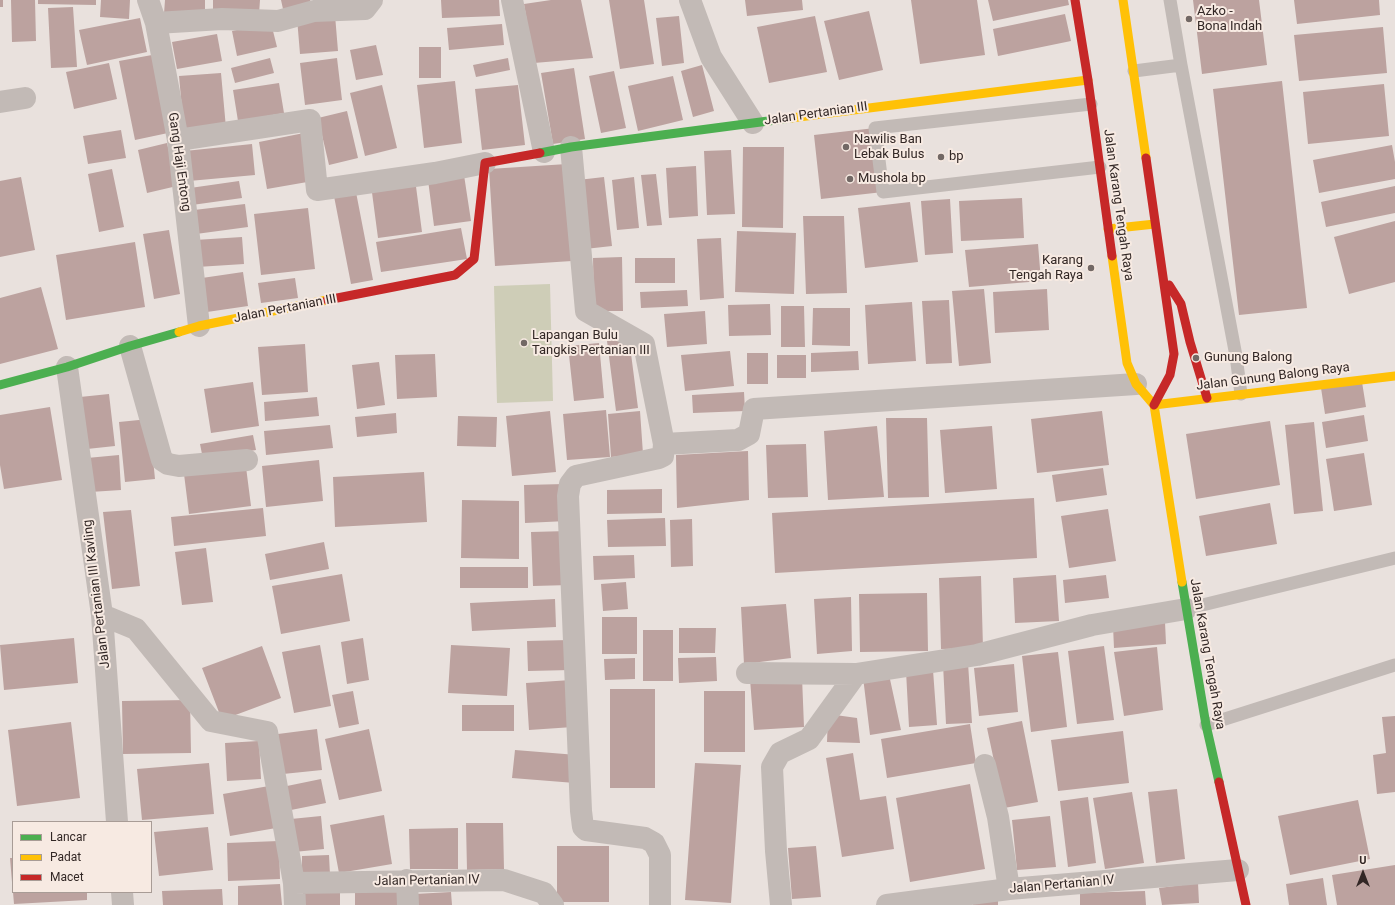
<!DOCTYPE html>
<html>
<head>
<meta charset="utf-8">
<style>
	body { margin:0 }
	#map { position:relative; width:1395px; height:905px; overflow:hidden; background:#e9e1dd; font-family:Roboto,sans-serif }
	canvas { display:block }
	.legend { position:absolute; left:12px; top:821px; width:140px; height:72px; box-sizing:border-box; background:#f7eae2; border:1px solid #a89c96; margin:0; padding:5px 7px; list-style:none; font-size:12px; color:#322725 }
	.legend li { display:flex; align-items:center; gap:8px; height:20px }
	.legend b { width:20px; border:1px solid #a89c96 }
	.north { position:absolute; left:1343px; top:853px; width:40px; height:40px; -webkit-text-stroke:3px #f7eae2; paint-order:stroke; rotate:0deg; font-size:11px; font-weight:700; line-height:16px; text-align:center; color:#322725 }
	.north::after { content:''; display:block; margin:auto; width:14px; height:18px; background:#322725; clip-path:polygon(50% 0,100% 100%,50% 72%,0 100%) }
</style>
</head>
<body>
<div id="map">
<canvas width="1395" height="905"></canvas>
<ul class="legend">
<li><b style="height:5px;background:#4caf50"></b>Lancar</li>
<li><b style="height:5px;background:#ffc107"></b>Padat</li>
<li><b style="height:5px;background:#c62828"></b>Macet</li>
</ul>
<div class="north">U</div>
</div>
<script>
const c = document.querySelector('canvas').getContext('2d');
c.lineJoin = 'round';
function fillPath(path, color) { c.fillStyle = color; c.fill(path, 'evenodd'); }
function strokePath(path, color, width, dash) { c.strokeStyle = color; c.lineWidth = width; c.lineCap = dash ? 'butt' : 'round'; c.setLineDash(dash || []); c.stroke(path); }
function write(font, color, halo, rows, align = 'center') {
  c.font = font + ' Roboto,sans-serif'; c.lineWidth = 4; c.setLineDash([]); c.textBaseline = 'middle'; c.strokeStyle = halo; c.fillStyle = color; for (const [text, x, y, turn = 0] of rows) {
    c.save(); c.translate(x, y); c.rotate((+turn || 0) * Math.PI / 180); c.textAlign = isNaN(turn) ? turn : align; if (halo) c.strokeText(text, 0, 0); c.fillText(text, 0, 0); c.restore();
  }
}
const green = new Path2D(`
	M550 284 553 401 497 403 494 286Z`);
const building = new Path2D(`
	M0 0H3V7H0Z
	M11 0H35L36 41 12 42Z
	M38 0H96V5L38 4Z
	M101 0H130L129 19 100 17Z
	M165 0H205V16L164 14Z
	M213 0H260L259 14 213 11Z
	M281 0H310L311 2 283 9Z
	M441 0H499L500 16 442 18Z
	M551 0H581L593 58 534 63 524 4Z
	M609 0H644L654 64 620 69Z
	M745 0H802L803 10 747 16Z
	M911 0H977L985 55 920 64Z
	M988 0H1068L1069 5 993 21Z
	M1193 0H1259L1267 65 1202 74Z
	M1294 0H1379L1380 15 1297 24Z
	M73 7 77 67 51 68 48 8Z
	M869 11 883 70 839 80 824 21Z
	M1065 14 1071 41 998 56 993 29Z
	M335 15 338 51 300 54 297 18Z
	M679 16 684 63 662 66 656 18Z
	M815 16 827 72 769 83 757 27Z
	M140 18 147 52 87 65 79 30Z
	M271 23 277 47 237 56 232 31Z
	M502 24 504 45 449 50 447 28Z
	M1383 27 1387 73 1299 81 1294 35Z
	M217 34 222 61 177 69 172 42Z
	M376 45 383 75 356 80 350 50Z
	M419 47H441V78H419Z
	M152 55 168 133 135 140 119 61Z
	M270 58 274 73 235 83 231 68Z
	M337 58 342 100 305 105 300 63Z
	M508 58 510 70 476 77 473 65Z
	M109 63 117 99 74 109 66 72Z
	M702 65 714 111 693 117 681 71Z
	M574 68 585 139 553 144 541 73Z
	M614 71 626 128 601 133 589 76Z
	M221 73 226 128 184 131 179 76Z
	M673 76 683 120 638 131 628 86Z
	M455 81 462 143 424 148 417 85Z
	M1282 81 1307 308 1239 315 1213 89Z
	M279 83 284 113 238 121 233 90Z
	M1384 84 1389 136 1308 144 1303 92Z
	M382 85 397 148 365 156 350 93Z
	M518 85 525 145 482 150 475 89Z
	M347 111 358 158 329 165 318 118Z
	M875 128 883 192 821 199 814 135Z
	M121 130 126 158 88 164 83 136Z
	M304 133 313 181 267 189 259 142Z
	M167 143 177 186 147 193 138 150Z
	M252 144 255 175 189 181 185 151Z
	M1392 145 1395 162V179L1319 193 1313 160Z
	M743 147H784L783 228 742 227Z
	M731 150 735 214 707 215 704 151Z
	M567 164 572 261 495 266 489 169Z
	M696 166 698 216 669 218 666 168Z
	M112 169 124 227 99 232 88 174Z
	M656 174 662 225 647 226 641 175Z
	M464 175 471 221 434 226 428 180Z
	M21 177 35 250 0 257V181Z
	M604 177 612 246 585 249 578 180Z
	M634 177 639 228 617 230 612 180Z
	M415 179 422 232 378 238 371 185Z
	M239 181 242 198 192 205 190 188Z
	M1395 186V213L1326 227 1321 202Z
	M355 187 373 280 351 284 333 191Z
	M1022 198 1024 238 961 241 959 201Z
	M950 199 953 253 925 255 921 201Z
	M910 202 918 262 865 268 858 208Z
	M245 204 248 227 196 234 194 210Z
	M308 208 315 269 261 275 254 214Z
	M803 216H844L847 293 806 294Z
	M1395 221V282L1349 294 1334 237Z
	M461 228 467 259 381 272 376 242Z
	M169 230 180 294 154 299 143 234Z
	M737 231 796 233 794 294 735 292Z
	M242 237 244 264 197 267 195 240Z
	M721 238 724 298 700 300 697 239Z
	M135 242 145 307 66 320 56 255Z
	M1038 244 1041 281 969 287 965 250Z
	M622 257 623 311H594L593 258Z
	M635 258H675V283H635Z
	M243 272 248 306 207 312 202 278Z
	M295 278 298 298 261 303 258 283Z
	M41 287 58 349 0 364V298Z
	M984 289 991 363 959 366 952 291Z
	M1047 289 1049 330 995 333 993 292Z
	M687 290 688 306 641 308 640 292Z
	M949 300 952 363 926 364 922 301Z
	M912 302 916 361 868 364 865 305Z
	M770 304 771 335 729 336 728 305Z
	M781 306H804L805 347H781Z
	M813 308H850V346L812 345Z
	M705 311 707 344 667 347 664 314Z
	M629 338 638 408 616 411 607 341Z
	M599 343 604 398 574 401 568 346Z
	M305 344 308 392 262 395 258 347Z
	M730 351 734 386 685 391 681 355Z
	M858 351 859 370 811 372V353Z
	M747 353H768V384H747Z
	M435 354 437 397 397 399 395 355Z
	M777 355H806V378H777Z
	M379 362 385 405 357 409 352 365Z
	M253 382 259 426 211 433 204 389Z
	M1362 382 1366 407 1325 414 1321 388Z
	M744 392 745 411 693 413 692 395Z
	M109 394 115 446 87 449 80 397Z
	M317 397 319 416 265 421 264 402Z
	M50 407 62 480 4 489 0 465V415Z
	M606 410 610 457 567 460 563 414Z
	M550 411 556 472 512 476 506 416Z
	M640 411 643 454 611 457 608 414Z
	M1102 411 1109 465 1037 473 1031 419Z
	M396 413 397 433 357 437 355 417Z
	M1364 415 1368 441 1326 448 1322 422Z
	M458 416 497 417 496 447 457 446Z
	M886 418H927L929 497 888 498Z
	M149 419 155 479 125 482 119 422Z
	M1270 421 1280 485 1196 499 1186 434Z
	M1314 422 1323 511 1294 514 1285 425Z
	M330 425 333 448 266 455 264 431Z
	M877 426 884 497 828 500 824 431Z
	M992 426 997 489 945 493 940 430Z
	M253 435 256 450 203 459 200 444Z
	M806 444 808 497 768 498 766 445Z
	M748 451 749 500 677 508 676 455Z
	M1364 453 1372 505 1334 511 1326 459Z
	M119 455 121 490 90 492 87 458Z
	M319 460 323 501 266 507 262 466Z
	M246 467 251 506 189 514 184 474Z
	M1103 468 1107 495 1056 502 1052 475Z
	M424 472 427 522 335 527 333 477Z
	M565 484 567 521 525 523 524 485Z
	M662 489V513L607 514V490Z
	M1034 498 1037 558 775 573 772 513Z
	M462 500 519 501V559L461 558Z
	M1270 503 1277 544 1206 556 1199 516Z
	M263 508 266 536 174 546 171 517Z
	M1108 509 1116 561 1069 568 1061 516Z
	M131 510 140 586 112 589 103 512Z
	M665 518 666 546 608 547 607 520Z
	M692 519 693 566 671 567 670 520Z
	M568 531 570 585 533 586 531 532Z
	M324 542 329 569 270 580 265 554Z
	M206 548 213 602 182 605 175 552Z
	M634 555 635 578 594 580 593 556Z
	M460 567H528V588H460Z
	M342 574 350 621 281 634 272 586Z
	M1056 575 1059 621 1015 623 1013 578Z
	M1106 575 1109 598 1065 603 1063 580Z
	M981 576 983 648 941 649 939 578Z
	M626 582 628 609 603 611 601 584Z
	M927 593 928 651 860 652 859 594Z
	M851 597 852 651 817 654 814 599Z
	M555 599 556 627 472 631 470 603Z
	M786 604 791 658 744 664 741 607Z
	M602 617H637V654H602Z
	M1165 622 1166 644 1114 648 1113 626Z
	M679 628H716L715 653H679Z
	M643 630H673V681H643Z
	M74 638 78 683 4 690 0 645Z
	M363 638 369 680 347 684 341 642Z
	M570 640 571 670 528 671 527 641Z
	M320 645 331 706 294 713 282 652Z
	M451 645 510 648 507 696 448 693Z
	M262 646 281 698 222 720 202 668Z
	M1104 646 1114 720 1077 724 1068 651Z
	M1157 647 1163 710 1124 716 1114 652Z
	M1058 652 1067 727 1031 732 1022 656Z
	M716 657 717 681 679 683 678 658Z
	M635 658V679L605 680 604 659Z
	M968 663 972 723 946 724 943 664Z
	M1014 664 1018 712 979 716 974 668Z
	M888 670 901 730 870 735 863 677Z
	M933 670 937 725 909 727 906 671Z
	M802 677 804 727 754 730 750 679Z
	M571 680 573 727 529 730 526 683Z
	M610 689H655V788H610Z
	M353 691 359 724 339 728 332 695Z
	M704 691H745V752H704Z
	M190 700 191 753 123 754 122 701Z
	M462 705H514V731H462Z
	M828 714 857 718 860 743 827 742Z
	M1395 716V792L1377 794 1373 755 1386 753 1382 717Z
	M1022 721 1038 802 1004 808 987 728Z
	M71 722 80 798 17 806 8 730Z
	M970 724 976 763 887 778 881 739Z
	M317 729 322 770 283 774 278 734Z
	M369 729 382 791 339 800 325 739Z
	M1123 731 1129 783 1058 791 1051 740Z
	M259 741 261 779 227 781 225 743Z
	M515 750 577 755 575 783 512 778Z
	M853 753 860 800 886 796 894 849 842 857 826 758Z
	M209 763 214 814 142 820 137 769Z
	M695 763 741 765 731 903 685 900Z
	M321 779 326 803 291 810 287 786Z
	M970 784 985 869 910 882 896 798Z
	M269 786 276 828 230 836 223 794Z
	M1177 789 1185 859 1156 863 1148 792Z
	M1132 792 1144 863 1105 869 1093 798Z
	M1088 797 1096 863 1068 867 1060 801Z
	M1358 800 1370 859 1290 875 1278 816Z
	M384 815 392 864 339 873 330 825Z
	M321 816 324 849 294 852 291 819Z
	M1050 816 1056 867 1017 870 1012 820Z
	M466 823H503L504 869 467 870Z
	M208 827 213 870 159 876 154 832Z
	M458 828V869H410L409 829Z
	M279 841 280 879 228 881 227 843Z
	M557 846H609V902H557Z
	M816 846 821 897 792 899 788 848Z
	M329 855 330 875 302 876V856Z
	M10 858H13V882H12Z
	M1395 865V905H1337L1332 875Z
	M1323 878 1327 905H1289L1286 884Z
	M1198 883 1199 903 1162 905 1159 888Z
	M280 884 282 905H238V886Z
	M355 888H401V905H355Z
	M222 889 223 905H163L162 891Z
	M1145 891 1146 905H1080V893Z
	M13 892H87V900L14 904Z
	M303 892H340V905H303Z
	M451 892 452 905H415V894Z
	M998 900V905H973V901Z`);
const lane = new Path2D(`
	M1181 65 1236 356 1241 394
	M1134 71 1181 65 1170 0
	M1091 104 875 128 883 192 1100 167
	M1186 609 1395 558
	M1206 725 1395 665`);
const street = new Path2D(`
	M148 0 156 23 178 140 199 326
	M512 0 544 152
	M690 0 711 57 753 123
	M156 23 222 19 278 21 314 11 365 9 372 0
	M0 102 25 98
	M178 140 310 120 317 190 435 173 485 163
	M571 147 586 311 644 344 664 444 663 456 659 458 576 476 570 484 568 496 581 811 583 827 586 830 645 838 654 843 660 855V905
	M130 346 162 460 168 464 179 466 247 460
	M67 367 102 615 117 822
	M664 444 738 440 749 434 754 409 1136 384
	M102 615 136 629 211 721 267 732 294 883 295 905
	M747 673 856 674 977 655 1092 625 1186 609
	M985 765 998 817 1009 889
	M407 880 408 905
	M294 883 504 880 544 893 553 905
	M122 892 123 905
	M781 905 776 851 772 767 780 753 809 739 856 674
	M887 905 1009 889 1238 870`);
const fast = new Path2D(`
	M540 153 571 147 791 118
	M0 385 67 367 130 346 179 332
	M1182 582 1206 725 1219 782`);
const slow = new Path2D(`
	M1123 0 1146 158
	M791 118 1088 80
	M1108 229 1155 224
	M1112 256 1127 363 1136 384 1154 405 1182 582
	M179 332 199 326 327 300
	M1154 405 1395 376`);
const jam = new Path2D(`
	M1075 0 1088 80 1112 256
	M1146 158 1174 354 1170 375 1154 405
	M1169 285 1181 304 1190 342 1207 398
	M327 300 455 275 474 259 485 163 540 153
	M1219 782 1246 905`);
const markers = [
	[1189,19,4,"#726865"],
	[846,147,4,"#726865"],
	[941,157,4,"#726865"],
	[850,179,4,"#726865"],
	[1091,268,4,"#726865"],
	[524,343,4,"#726865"],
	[1196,358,4,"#726865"]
];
const poiNames = [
	["Azko -",1197,12],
	["Bona Indah",1197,27],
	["Nawilis Ban",854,140],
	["Lebak Bulus",854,155],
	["bp",949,157],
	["Mushola bp",858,179],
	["Karang",1083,261,"right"],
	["Tengah Raya",1083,276,"right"],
	["Lapangan Bulu",532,336],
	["Tangkis Pertanian III",532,351],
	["Gunung Balong",1204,358]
];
const streetNames = [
	["Jalan Pertanian III",816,114,-8],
	["Gang Haji Entong",179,162,82],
	["Jalan Karang Tengah Raya",1118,205,82],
	["Jalan Pertanian III",285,309,-11],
	["Jalan Gunung Balong Raya",1273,377,-7],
	["Jalan Pertanian III Kavling",97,594,-97],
	["Jalan Karang Tengah Raya",1207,654,80],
	["Jalan Pertanian IV",427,881,-1],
	["Jalan Pertanian IV",1062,885,-5]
];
fillPath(green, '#cecdb7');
fillPath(building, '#bca29f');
strokePath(lane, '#c2bab6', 13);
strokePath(street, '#c2bab6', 22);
strokePath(fast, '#4caf50', 9);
strokePath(slow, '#ffc107', 9);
strokePath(jam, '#c62828', 9);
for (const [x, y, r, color] of markers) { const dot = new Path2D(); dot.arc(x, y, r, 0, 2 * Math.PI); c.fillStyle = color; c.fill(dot); strokePath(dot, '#f7eae2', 1.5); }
write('13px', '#322725', '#f7eae2', poiNames, 'left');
write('13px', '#322725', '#f7eae2', streetNames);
</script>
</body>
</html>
